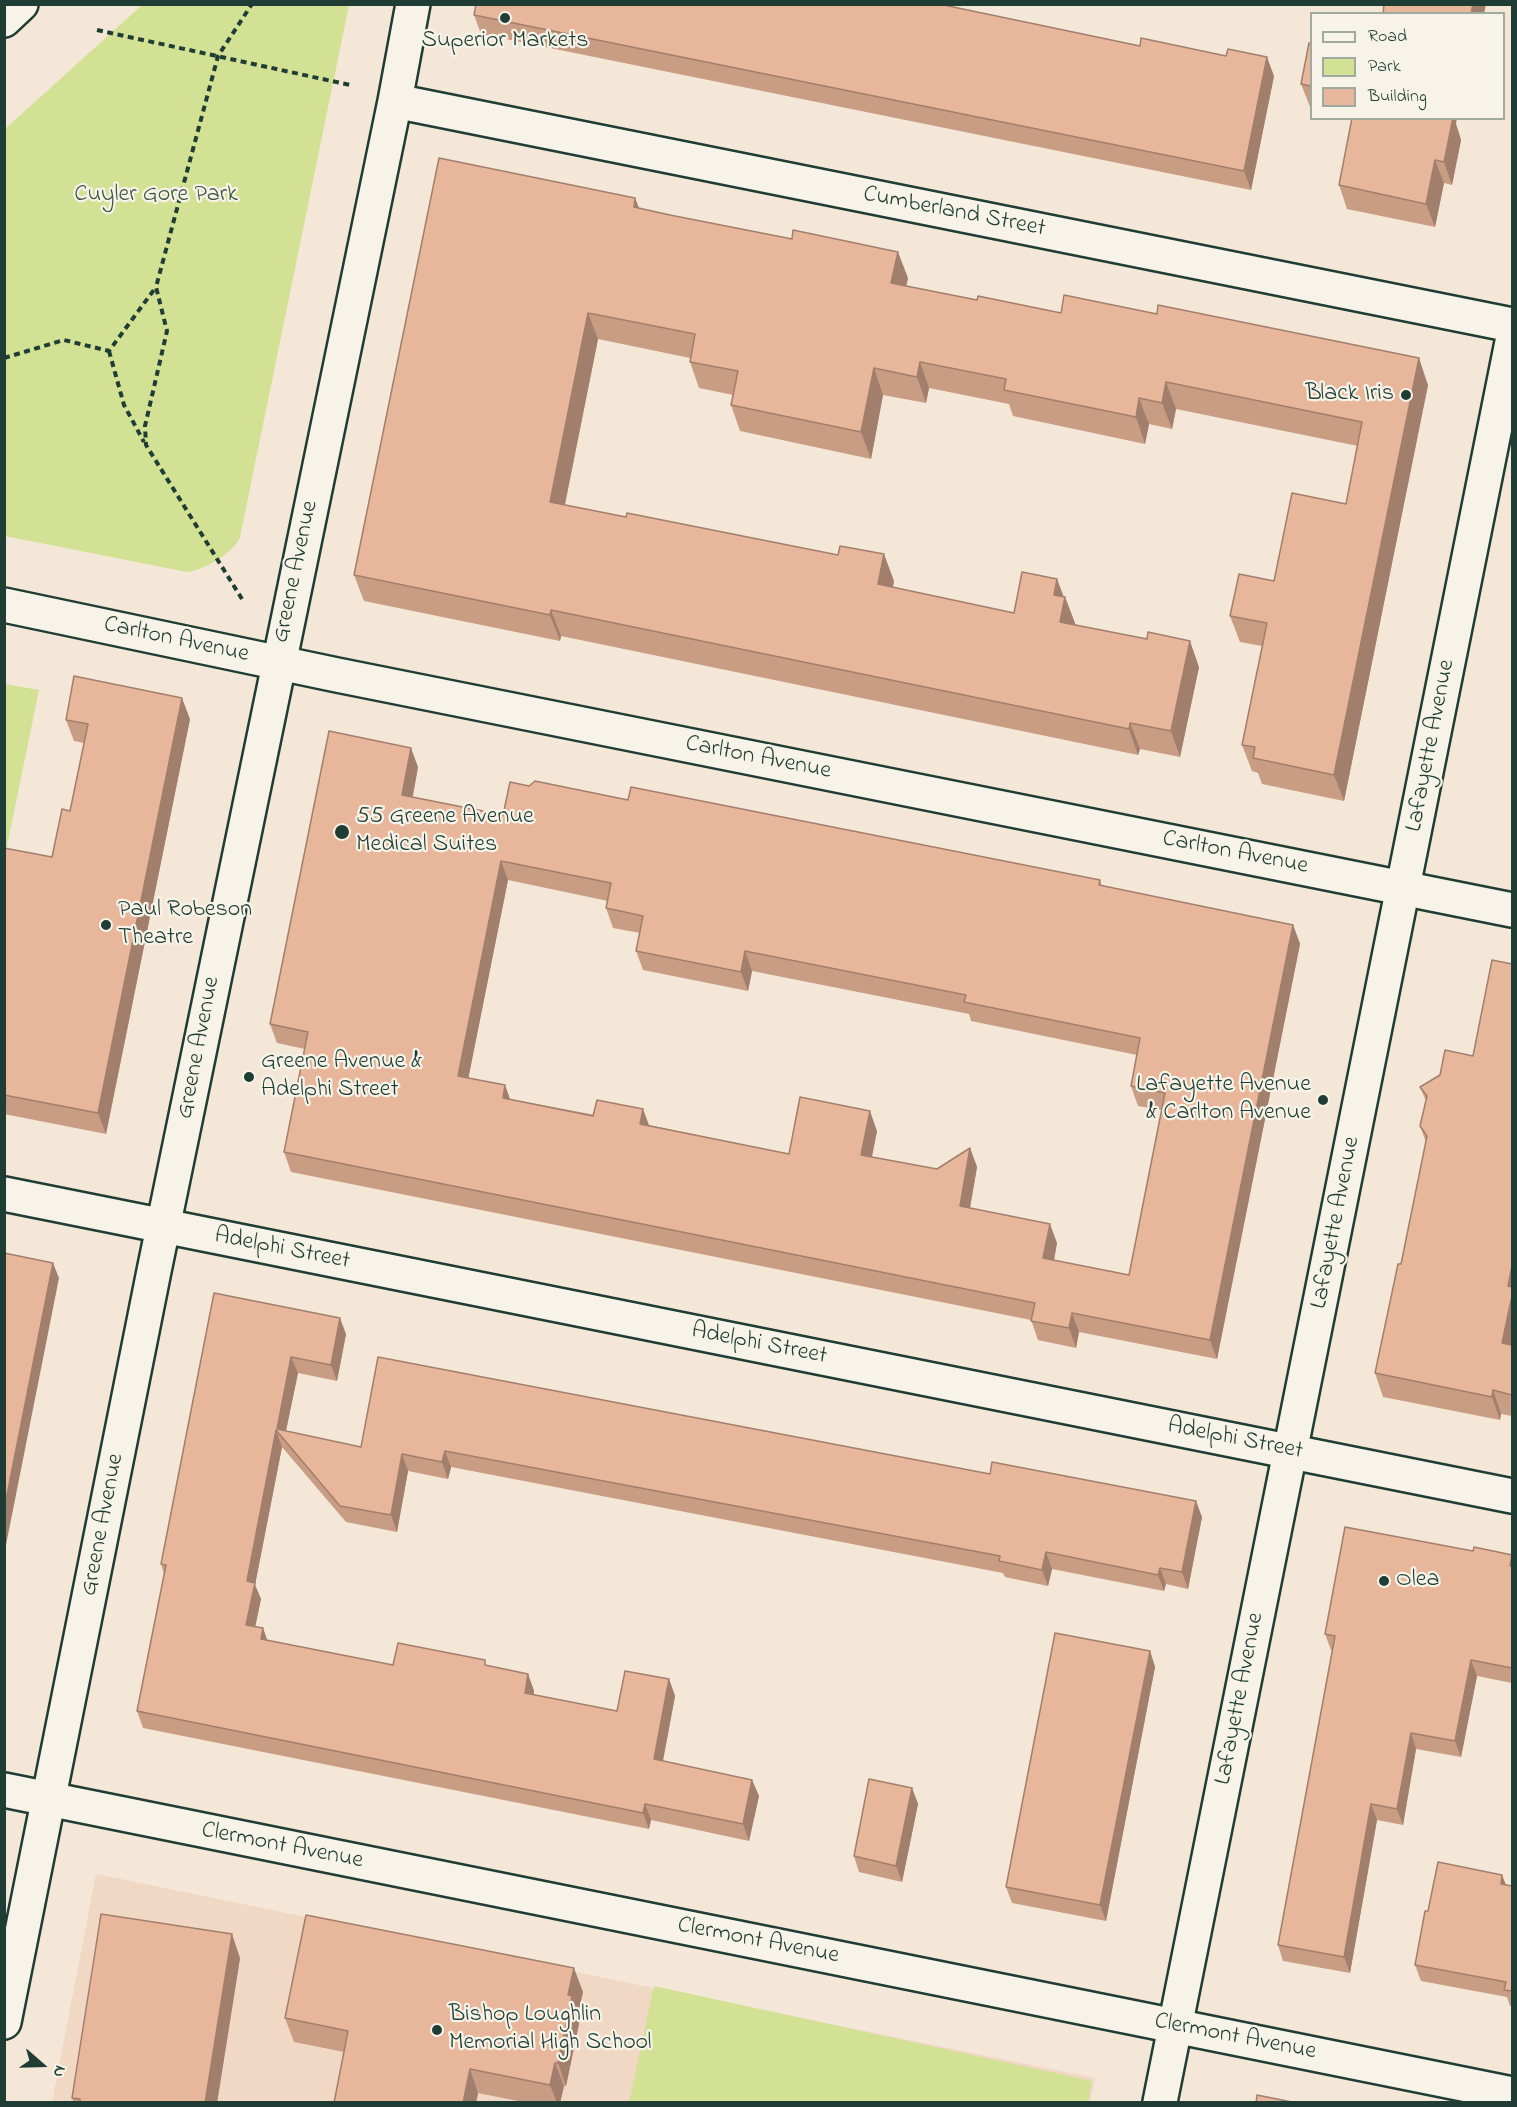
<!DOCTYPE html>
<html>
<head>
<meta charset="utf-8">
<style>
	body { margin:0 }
	#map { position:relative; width:1517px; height:2107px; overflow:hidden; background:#f4e7d8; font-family:"Indie Flower",sans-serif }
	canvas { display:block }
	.frame { position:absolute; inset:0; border:6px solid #1f3d34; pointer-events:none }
	.legend { position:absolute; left:1310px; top:12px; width:195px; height:108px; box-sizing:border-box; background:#f7f3e8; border:2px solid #a1aaa0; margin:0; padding:8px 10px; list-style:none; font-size:18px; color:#1f3d34 }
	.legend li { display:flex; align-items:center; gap:12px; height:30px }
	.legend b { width:30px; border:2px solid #a1aaa0 }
	.north { position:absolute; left:12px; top:2035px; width:60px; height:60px; -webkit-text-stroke:4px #f7f3e8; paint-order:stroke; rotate:110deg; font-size:16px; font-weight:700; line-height:24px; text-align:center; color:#1f3d34 }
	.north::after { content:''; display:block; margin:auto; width:21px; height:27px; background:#1f3d34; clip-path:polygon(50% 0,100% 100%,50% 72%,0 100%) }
</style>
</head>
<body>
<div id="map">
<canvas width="1517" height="2107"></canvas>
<div class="frame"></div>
<ul class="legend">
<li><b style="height:8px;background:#f7f3e8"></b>Road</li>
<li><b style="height:16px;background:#d3e194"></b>Park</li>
<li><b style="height:16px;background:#e8b69a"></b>Building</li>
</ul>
<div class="north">N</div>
</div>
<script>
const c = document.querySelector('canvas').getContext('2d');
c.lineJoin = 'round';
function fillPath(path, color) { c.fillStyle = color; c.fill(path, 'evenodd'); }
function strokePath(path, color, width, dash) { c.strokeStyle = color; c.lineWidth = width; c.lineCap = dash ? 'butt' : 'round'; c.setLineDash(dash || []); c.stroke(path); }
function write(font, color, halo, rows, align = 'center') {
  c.font = font + ' "Indie Flower",sans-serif'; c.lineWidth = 4.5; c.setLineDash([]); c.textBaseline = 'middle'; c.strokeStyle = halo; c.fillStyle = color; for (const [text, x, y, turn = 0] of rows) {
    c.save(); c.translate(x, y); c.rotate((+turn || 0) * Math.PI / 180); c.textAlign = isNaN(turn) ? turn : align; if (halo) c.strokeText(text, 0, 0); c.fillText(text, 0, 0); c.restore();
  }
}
const built = new Path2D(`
	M96 1874 1095 2078 1090 2102H52Z`);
const green = new Path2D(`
	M142 5H349L240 537C235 552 202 571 187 572L5 536V129Z
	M5 684 39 690 5 856Z
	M654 1986 1092 2081 1088 2102H629Z`);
const path = new Path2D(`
	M97 30 350 85
	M109 351 124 405 144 442
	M4 358 64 340 109 351 156 287
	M242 599 146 445 145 426 167 331 156 287 218 56 252 4`);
const minor = new Path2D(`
	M395 101 1512 325
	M4 605 337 675 1512 910
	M4 1194 1512 1496
	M4 1790 1512 2094
	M4 2022 154 1271 395 101 413 4`);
const major = new Path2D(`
	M4 20 21 4
	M1160 2102 1512 342`);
const wall = new Path2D(`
	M474 15 1274 76 1251 190 481 34Z
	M1311 43V108L1310 107 1301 84Z
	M1456 124 1461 140 1452 185 1444 183 1435 227 1347 209 1339 185Z
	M635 198 639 208 908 278 906 286 977 300 1061 313 1428 385 1344 801 1262 784 1258 773 1252 771 1242 745 1262 646 1240 642 1230 616 1274 581 1346 504 1358 446 1176 409 1172 429 1149 424 1145 444 1013 416 1009 404 929 388 926 403 883 395 871 459 740 431 731 405 733 395 699 388 690 362V358L598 339 565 505 894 581 893 587 1014 613 1057 579 1063 597H1065L1075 624 1199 667 1180 757 1140 749 1138 755 561 636 560 641 364 601 354 575Z
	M190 719 106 1134 4 1114V848L52 857 70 811 84 743 74 741 66 720Z
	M418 767 413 797 503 815 529 786 628 800 1100 880 1102 886 1293 925 1300 944 1217 1359 1079 1332 1076 1348 1038 1340 1031 1320 291 1172 284 1152 305 1049 277 1043 270 1024ZM508 880 608 901 606 908 613 928 640 933 636 951 643 970 748 991 752 971 969 1014 971 1021 1137 1055 1131 1086 1138 1106 1162 1110 1129 1275 1054 1260 1057 1243 970 1208 977 1167 970 1148 937 1169 872 1157 877 1131 789 1154 649 1125 510 1099 505 1085 468 1078Z
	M1512 964V1416L1501 1414 1500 1420 1383 1397 1375 1373 1401 1264 1426 1142 1420 1126 1426 1101 1420 1087 1473 1056Z
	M214 1293 346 1334 337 1381 298 1373 286 1431 361 1447 378 1357 1202 1517 1188 1589 1166 1584 1164 1591 1052 1569 1048 1586 1005 1577 1003 1573 451 1467 448 1479 408 1471 397 1532 346 1522 282 1447 255 1585 261 1599 255 1627 263 1628 267 1640 393 1665 487 1666 528 1674 534 1691V1695L617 1711 669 1679 675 1696 663 1761 752 1780 759 1796 749 1841 651 1820 649 1829 143 1728 137 1711 164 1574 161 1564Z
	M1473 1551 1512 1555V1683L1477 1676 1461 1757 1416 1749 1403 1825 1377 1820 1350 1973 1283 1961 1278 1945 1332 1650H1331L1325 1634Z
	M1150 1651 1155 1667 1106 1921 1012 1903 1006 1887Z
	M912 1788 918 1804 902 1882 859 1872 854 1856Z
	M1502 1875 1506 1885 1512 1886V2006H1510L1507 1997 1421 1981 1415 1965Z
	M240 1958 217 2103H74L72 2098Z
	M583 1992 578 2013 580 2019 566 2086H564L560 2103H528L478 2093 476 2103H334L344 2052 294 2042 285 2018Z`);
const shadedWall = new Path2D(`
	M1473 4H1486L1484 14H1471Z
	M1267 57 1274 76 1251 190 1244 171Z
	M1446 118H1457L1456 124 1461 140 1452 185 1444 162Z
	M1435 160 1444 183 1435 227 1426 204Z
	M635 198 645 224 634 207Z
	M898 252 908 278 901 309 891 283Z
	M588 313 598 339 560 528 550 502Z
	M1419 358 1428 385 1344 801 1334 775Z
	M920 362 929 388 926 403 917 377Z
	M874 368 883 395 871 459 861 432Z
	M1166 382 1176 409 1172 429 1162 403Z
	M1139 398 1149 424 1145 444 1136 417Z
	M884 554 894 581 888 611 878 584Z
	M1057 579 1065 600V597L1075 623 1070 648 1060 622 1054 595Z
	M551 610 561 636 560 641 550 615Z
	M1190 641 1199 667 1180 757 1171 731Z
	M182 698 190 719 106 1134 98 1113Z
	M1130 723 1140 749 1138 755 1129 729Z
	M411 748 418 767 409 814 402 795Z
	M501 861 508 880 465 1095 458 1076Z
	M1293 925 1300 944 1217 1359 1210 1340Z
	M745 951 752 971 748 991 741 972Z
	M505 1085 512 1105 503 1098Z
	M643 1109 650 1128 640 1124Z
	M870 1111 877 1131 868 1175 861 1155Z
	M970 1148 977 1167 967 1225 960 1206Z
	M1050 1224 1057 1243 1051 1277 1043 1258Z
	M53 1263 59 1278 4 1555V1510Z
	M1512 1266V1359L1502 1343 1508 1286Z
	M1072 1313 1079 1332 1076 1348 1069 1328Z
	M340 1318 346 1334 337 1381 331 1365Z
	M291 1357 298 1373 284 1440 277 1429Z
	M1493 1390 1501 1414 1500 1420 1492 1397Z
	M276 1430 282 1447 255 1585 261 1599 252 1642 246 1625 247 1581Z
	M445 1451 451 1467 448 1479 442 1462Z
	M402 1454 408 1471 397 1532 391 1515Z
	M1196 1501 1202 1517 1188 1589 1182 1572Z
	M1046 1552 1052 1569 1048 1586 1042 1570Z
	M1160 1568 1166 1584 1164 1591 1158 1575Z
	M263 1628 269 1645 261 1639Z
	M1150 1651 1155 1667 1106 1921 1100 1905Z
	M1471 1660 1477 1676 1461 1757 1455 1741Z
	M528 1674 534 1691 531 1710 525 1693Z
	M669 1679 675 1696 660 1776 654 1759Z
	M1411 1733 1416 1749 1403 1825 1397 1809Z
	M752 1780 759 1796 749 1841 743 1824Z
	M912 1788 918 1804 902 1882 896 1866Z
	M645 1804 651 1820 649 1829 643 1813Z
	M1371 1804 1377 1820 1350 1973 1344 1957Z
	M1502 1875 1508 1891 1501 1884Z
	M232 1934 240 1958 217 2103H205Z
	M574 1968 583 1992 578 2013 580 2019 566 2086 558 2063 568 1995Z
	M555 2063 564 2086 560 2103H557L550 2085Z
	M470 2069 478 2093 476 2103H463Z`);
const building = new Path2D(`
	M476 4H939L1140 46 1141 38 1226 56 1228 49 1267 57 1244 171 474 15Z
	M1384 4H1473L1471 14H1383Z
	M1309 43H1311V86L1301 84Z
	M1352 118H1453L1444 162 1435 160 1426 204 1339 185Z
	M439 158 635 198 634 207 670 215 792 239 793 230 898 252 891 283 977 300 978 296 1061 313 1064 295 1157 314 1158 305 1419 358 1334 775 1253 758 1255 747 1242 745 1267 623 1230 616 1239 574 1274 581 1292 493 1346 504 1362 422 1166 382 1162 403 1139 398 1136 417 1004 390 1006 379 920 362 917 377 874 368 861 432 731 405 738 371 690 362 695 334 588 313 550 502 626 517 627 513 838 555 840 546 884 554 878 584 1014 613 1022 572 1057 579 1054 595 1065 597 1060 622 1147 639 1148 632 1190 641 1171 731 1130 723 1129 729 551 610 550 615 354 575Z
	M74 676 182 698 98 1113 4 1095V848L52 857 62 809 70 811 88 724 66 720Z
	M329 731 411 748 402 795 503 815 510 782 529 786 535 781 628 800 631 787 1100 880 1099 885 1293 925 1210 1340 1072 1313 1069 1328 1031 1321 1035 1303 284 1152 308 1032 270 1024ZM501 861 611 883 606 908 643 916 636 951 741 972 745 951 966 995 964 1002 1140 1038 1131 1086 1165 1093 1129 1275 1043 1258 1050 1224 960 1206 970 1148 937 1169 861 1155 870 1111 800 1097 789 1154 640 1124 643 1109 597 1100 593 1116 503 1098 505 1085 458 1076Z
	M1492 960 1512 964V1266L1508 1286 1512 1287V1296L1502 1343 1512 1345V1395L1493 1390 1492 1397 1375 1373 1398 1264H1401L1427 1136 1420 1126 1427 1096 1420 1087 1440 1075 1445 1050 1473 1056Z
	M4 1253 53 1263 4 1510Z
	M214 1293 340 1318 331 1365 291 1357 277 1429 361 1447 378 1357 990 1474 992 1462 1196 1501 1182 1572 1160 1568 1158 1575 1046 1552 1042 1570 999 1561 1000 1556 445 1451 442 1462 402 1454 391 1515 340 1506 276 1430 247 1581 255 1583 246 1625 263 1628 261 1639 393 1665 398 1643 485 1660V1665L528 1674 525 1693 617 1711 625 1671 669 1679 654 1759 752 1780 743 1824 645 1804 643 1813 137 1711 166 1565 161 1564Z
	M1345 1527 1473 1551 1474 1547 1512 1555 1510 1566H1512V1668L1471 1660 1455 1741 1411 1733 1397 1809 1371 1804 1344 1957 1278 1945 1335 1636 1325 1634Z
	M1055 1633 1150 1651 1100 1905 1006 1887Z
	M869 1779 912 1788 896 1866 854 1856Z
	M1438 1862 1502 1875 1501 1884 1512 1886V1991L1504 1990 1506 1982 1415 1965 1425 1911H1428Z
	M101 1914 232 1934 205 2103H80V2099L72 2098Z
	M306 1915 574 1968 568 1995 572 1996 558 2063H555L550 2085 470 2069 463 2103H334L348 2031 285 2018Z
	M1257 2095 1297 2103H1256Z`);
const markers = [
	[505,18,6,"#1f3d34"],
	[1406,395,6,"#1f3d34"],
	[342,832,8,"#1f3d34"],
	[106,925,6,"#1f3d34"],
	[249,1077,6,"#1f3d34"],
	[1323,1100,6,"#1f3d34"],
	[1384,1581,6,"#1f3d34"],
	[437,2030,6,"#1f3d34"]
];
const poiNames = [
	["Superior Markets",505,42,"center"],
	["Black Iris",1394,395,"right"],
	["55 Greene Avenue",356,818],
	["Medical Suites",356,846],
	["Paul Robeson",118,911],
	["Theatre",118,939],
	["Greene Avenue &",261,1063],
	["Adelphi Street",261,1091],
	["Lafayette Avenue",1311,1086,"right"],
	["& Carlton Avenue",1311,1114,"right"],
	["Olea",1396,1581],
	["Bishop Loughlin",449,2016],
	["Memorial High School",449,2044]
];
const parkNames = [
	["Cuyler Gore Park",156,196]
];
const streetNames = [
	["Cumberland Street",954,213,11],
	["Greene Avenue",297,572,-78],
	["Carlton Avenue",176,641,12],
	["Lafayette Avenue",1432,746,-79],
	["Carlton Avenue",758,759,11],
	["Carlton Avenue",1235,854,11],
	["Greene Avenue",200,1048,-79],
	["Lafayette Avenue",1337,1223,-79],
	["Adelphi Street",282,1250,11],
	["Adelphi Street",759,1345,11],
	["Adelphi Street",1235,1440,11],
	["Greene Avenue",104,1525,-79],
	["Lafayette Avenue",1241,1699,-79],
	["Clermont Avenue",282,1847,11],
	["Clermont Avenue",758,1942,11],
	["Clermont Avenue",1235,2038,11]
];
fillPath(built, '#f0d8c5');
fillPath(green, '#d3e194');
strokePath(minor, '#1f3d34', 38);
strokePath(major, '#1f3d34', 38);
strokePath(path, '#1f3d34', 4, [6, 4.5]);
strokePath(minor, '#f7f3e8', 33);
strokePath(major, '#f7f3e8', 33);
fillPath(wall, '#c89d84');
fillPath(shadedWall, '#a27f6c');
fillPath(building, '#e8b69a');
strokePath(building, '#a27f6c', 1.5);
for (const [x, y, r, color] of markers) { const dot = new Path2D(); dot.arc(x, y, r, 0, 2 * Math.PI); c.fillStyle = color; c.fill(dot); strokePath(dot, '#f7f3e8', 2); }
write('24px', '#1f3d34', '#f7f3e8', poiNames, 'left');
write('24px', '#3a5642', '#f7f3e8', parkNames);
write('24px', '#1f3d34', '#f7f3e8', streetNames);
</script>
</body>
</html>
